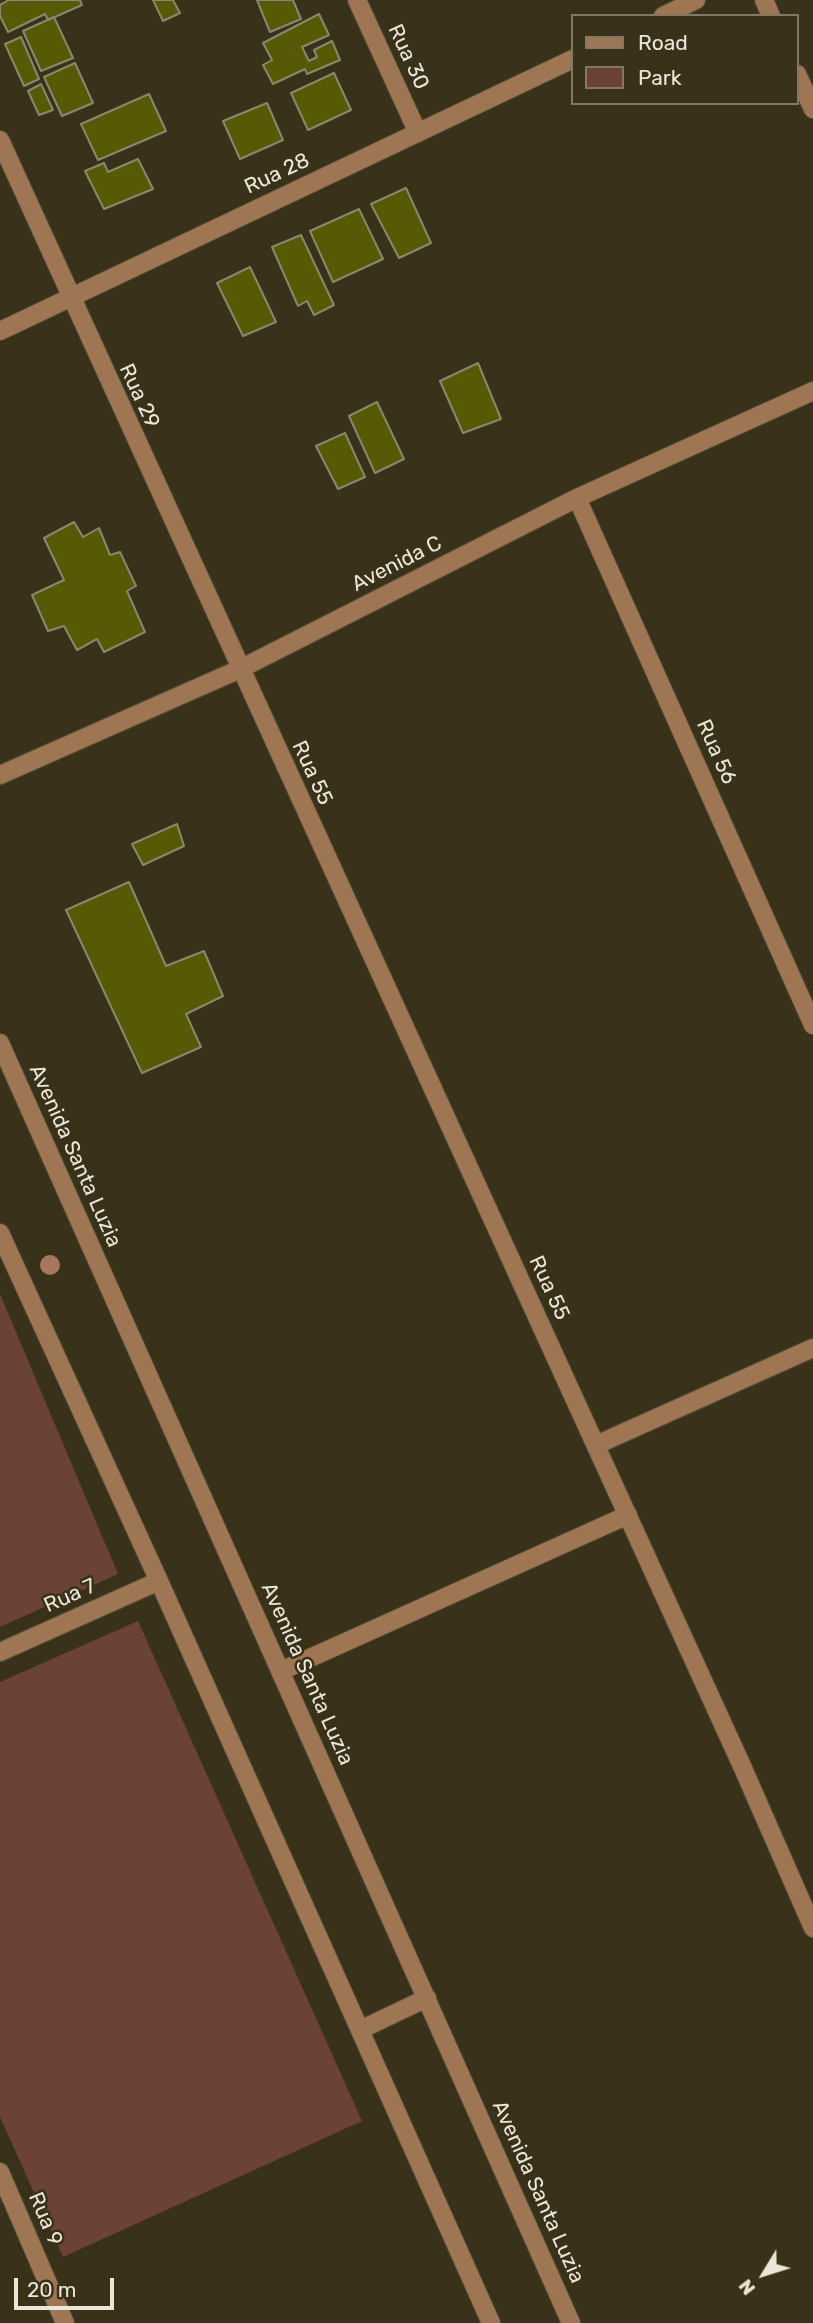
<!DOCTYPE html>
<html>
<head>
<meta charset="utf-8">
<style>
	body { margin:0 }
	#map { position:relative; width:813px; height:2323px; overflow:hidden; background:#3a311a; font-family:Rubik,sans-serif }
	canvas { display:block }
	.legend { position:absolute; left:571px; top:14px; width:228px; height:91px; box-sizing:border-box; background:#3a311a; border:2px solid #817966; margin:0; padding:9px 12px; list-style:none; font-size:21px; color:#ece6d8 }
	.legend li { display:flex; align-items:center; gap:14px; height:35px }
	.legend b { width:35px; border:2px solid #817966 }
	.north { position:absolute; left:729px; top:2239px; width:70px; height:70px; -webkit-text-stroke:5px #3a311a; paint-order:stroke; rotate:232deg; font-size:19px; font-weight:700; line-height:28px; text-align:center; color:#ece6d8 }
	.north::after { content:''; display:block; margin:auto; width:24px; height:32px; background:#ece6d8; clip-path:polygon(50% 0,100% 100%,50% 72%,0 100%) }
	.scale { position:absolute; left:14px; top:2278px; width:100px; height:32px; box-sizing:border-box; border:4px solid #ece6d8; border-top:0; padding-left:9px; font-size:21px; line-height:24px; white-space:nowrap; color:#ece6d8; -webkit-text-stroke:5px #3a311a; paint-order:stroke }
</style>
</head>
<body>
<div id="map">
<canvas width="813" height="2323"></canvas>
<ul class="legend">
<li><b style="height:9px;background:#9e7653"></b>Road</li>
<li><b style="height:19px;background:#6b4236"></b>Park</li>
</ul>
<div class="north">N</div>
<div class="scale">20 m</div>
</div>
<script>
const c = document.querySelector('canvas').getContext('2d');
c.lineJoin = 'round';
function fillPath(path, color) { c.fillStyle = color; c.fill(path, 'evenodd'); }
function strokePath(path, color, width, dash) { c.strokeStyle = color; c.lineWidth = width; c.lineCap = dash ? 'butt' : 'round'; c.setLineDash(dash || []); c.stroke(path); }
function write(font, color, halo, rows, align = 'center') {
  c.font = font + ' Rubik,sans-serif'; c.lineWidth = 5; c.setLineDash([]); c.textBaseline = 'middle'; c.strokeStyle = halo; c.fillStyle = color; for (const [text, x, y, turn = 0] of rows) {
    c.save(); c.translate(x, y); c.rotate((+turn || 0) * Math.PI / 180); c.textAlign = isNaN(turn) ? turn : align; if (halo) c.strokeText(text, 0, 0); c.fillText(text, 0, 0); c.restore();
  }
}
const green = new Path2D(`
	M0 1294 118 1574 0 1627Z
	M138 1621 362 2121 63 2257 0 2117V1682Z`);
const building = new Path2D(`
	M9 0H80L82 5 48 20 45 14 8 32 0 16V5Z
	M153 0H173L180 13 163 21Z
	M257 0H293L301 19 270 32Z
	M319 14 329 35 302 47 309 61 317 57 314 50 332 41 340 60 307 74 305 69 273 84 263 65 272 60 263 43Z
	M54 17 73 58 41 71 23 31Z
	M21 37 39 79 24 86 5 44Z
	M75 63 93 103 62 116 44 77Z
	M334 73 351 110 308 130 291 93Z
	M41 84 53 110 39 115 28 91Z
	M149 94 166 131 98 160 81 124Z
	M267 103 283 140 240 159 223 121Z
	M138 159 153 189 104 209 85 171 104 163 108 172Z
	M406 188 431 243 399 258 371 204Z
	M359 209 383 259 333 282 310 231Z
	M301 235 334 305 314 315 307 301 298 306 272 247Z
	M250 267 276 322 243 336 217 283Z
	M478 363 501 419 463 433 440 381Z
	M377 402 404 459 375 473 349 416Z
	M345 433 365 477 338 489 316 446Z
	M74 522 83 537 99 528 110 555 120 552 136 586 127 591 145 632 104 652 97 639 77 650 64 626 48 631 32 595 64 580 44 538Z
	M177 824 184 846 143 865 132 844Z
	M129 882 166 966 204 951 223 996 186 1014 201 1047 142 1073 66 910Z`);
const minor = new Path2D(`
	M357 0 418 133
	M764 0 771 16
	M663 16 696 0
	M797 74 813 109
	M0 140 742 1766 813 1928
	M0 331 573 59
	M577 498 813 1025
	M0 775 240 669 577 498 813 391
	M0 1043 571 2323
	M0 1233 159 1581 491 2323
	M596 1445 813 1348
	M0 1652 159 1581
	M281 1671 628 1515
	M360 2030 427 1998
	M0 2172 65 2323`);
const trees = [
	[50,1265]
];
const streetNames = [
	["Rua 30",408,57,65],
	["Rua 28",277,174,-25],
	["Rua 29",139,396,65],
	["Avenida C",397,564,-27],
	["Rua 56",716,752,66],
	["Rua 55",312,773,65],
	["Avenida Santa Luzia",75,1156,66],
	["Rua 55",549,1288,65],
	["Rua 7",70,1596,-24],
	["Avenida Santa Luzia",307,1674,66],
	["Avenida Santa Luzia",538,2192,66],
	["Rua 9",45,2219,67]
];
fillPath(green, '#6b4236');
fillPath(building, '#575905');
strokePath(building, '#87896e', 2);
strokePath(minor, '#564e38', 20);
strokePath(minor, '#9e7653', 18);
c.fillStyle = '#a6765e';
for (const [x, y] of trees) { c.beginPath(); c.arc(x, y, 10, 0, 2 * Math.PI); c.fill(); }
write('21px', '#ece6d8', '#3a311a', streetNames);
</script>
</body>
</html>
